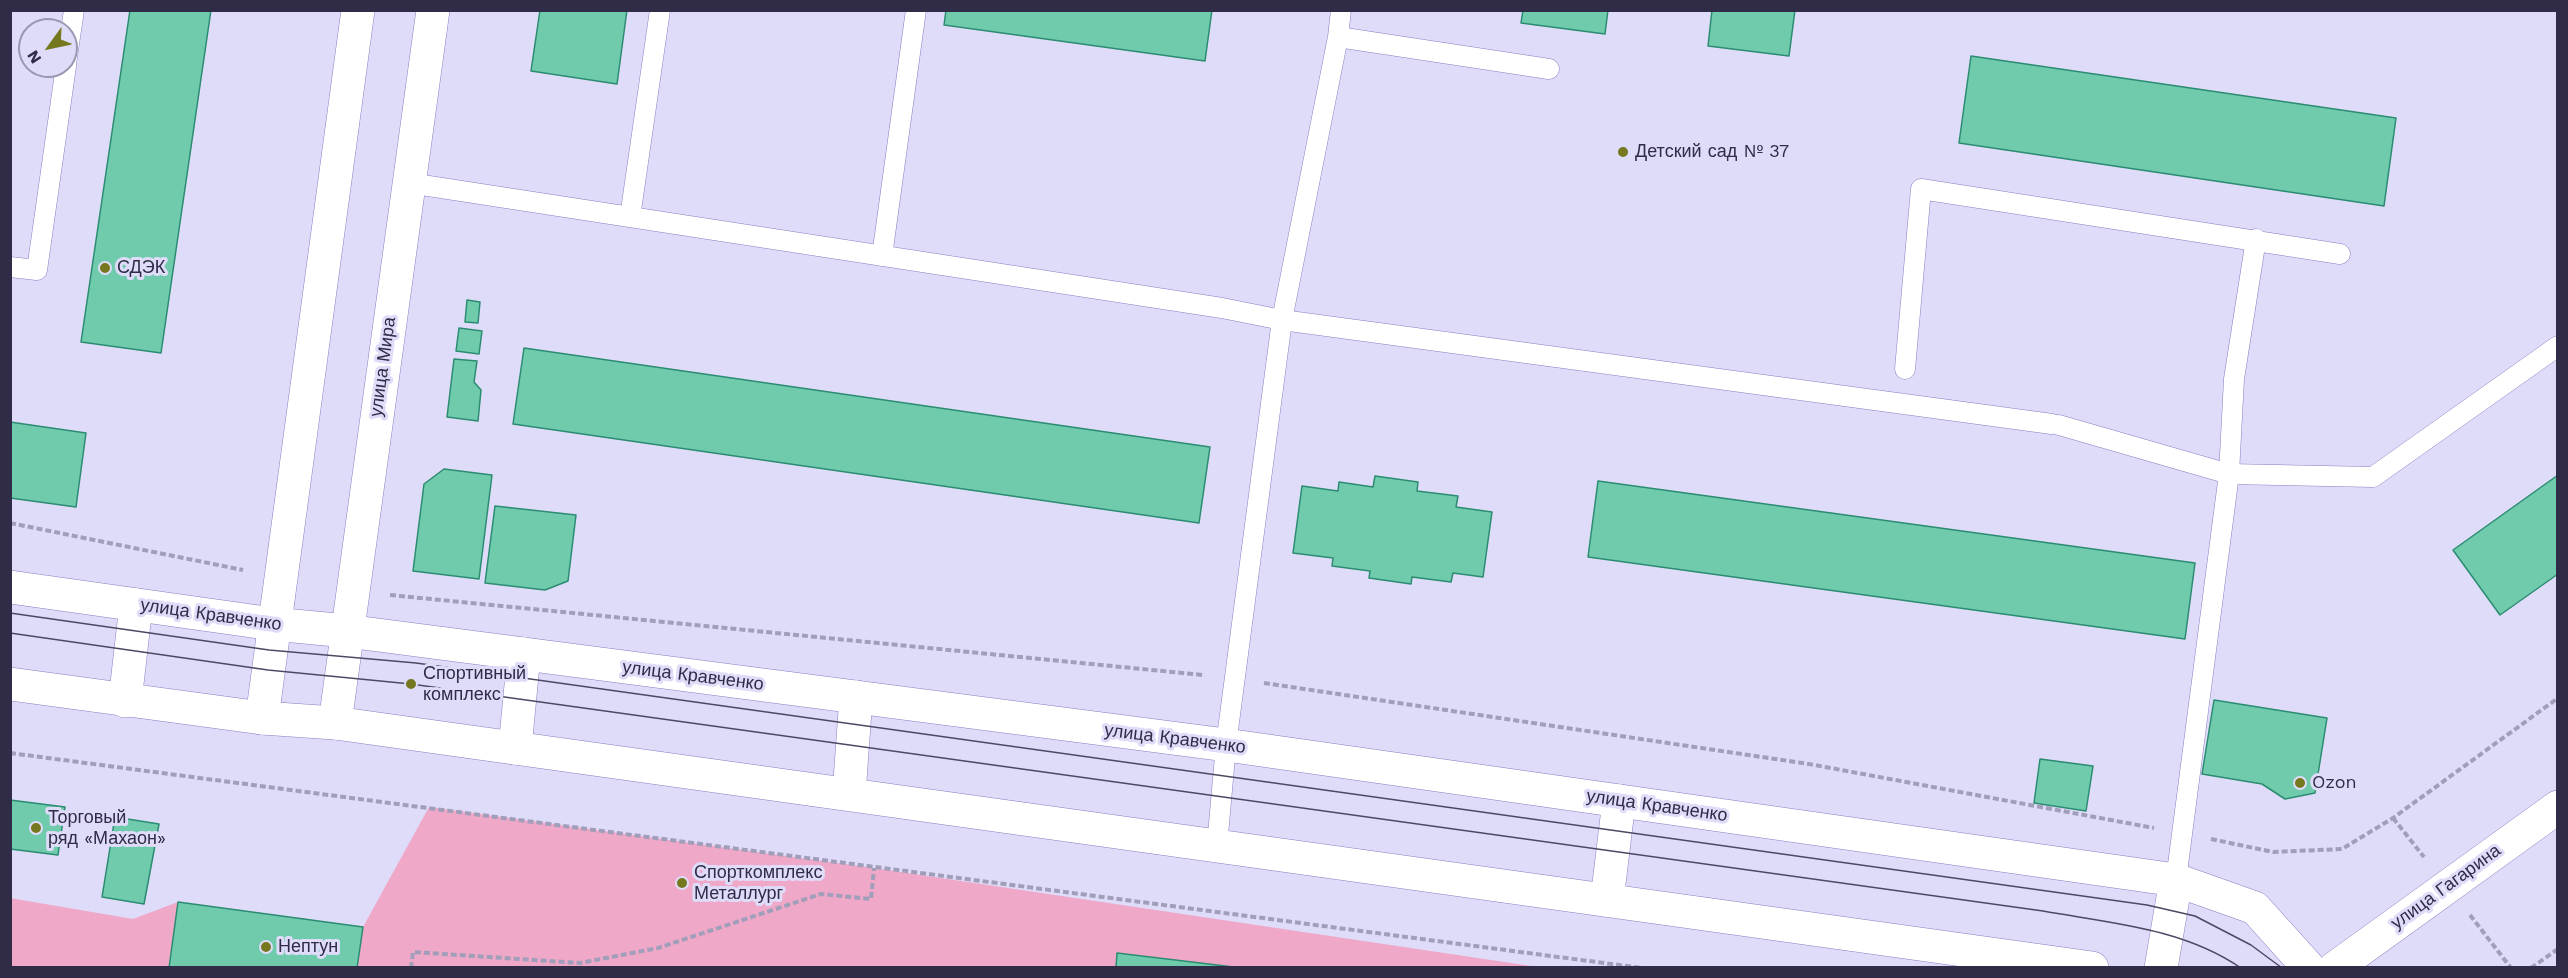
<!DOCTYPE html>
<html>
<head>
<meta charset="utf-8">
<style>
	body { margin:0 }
	#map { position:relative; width:2568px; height:978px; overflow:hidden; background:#dfdcf9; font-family:"Work Sans",sans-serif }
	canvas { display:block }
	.frame { position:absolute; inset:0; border:12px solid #302c47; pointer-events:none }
	.north { position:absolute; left:18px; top:18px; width:60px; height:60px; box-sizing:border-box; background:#dfdcf9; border:2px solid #9996b2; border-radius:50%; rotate:237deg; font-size:16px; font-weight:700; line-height:24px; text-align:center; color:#302c47 }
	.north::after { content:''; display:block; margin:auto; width:21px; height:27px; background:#76781f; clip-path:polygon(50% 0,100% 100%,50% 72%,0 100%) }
</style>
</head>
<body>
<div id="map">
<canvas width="2568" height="978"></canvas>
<div class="frame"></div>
<div class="north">N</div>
</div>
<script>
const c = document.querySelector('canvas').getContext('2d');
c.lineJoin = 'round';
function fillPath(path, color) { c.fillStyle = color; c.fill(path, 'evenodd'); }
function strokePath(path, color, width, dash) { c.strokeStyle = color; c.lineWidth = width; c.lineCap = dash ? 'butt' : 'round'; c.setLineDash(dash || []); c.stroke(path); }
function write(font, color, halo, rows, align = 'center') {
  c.font = font + ' "Work Sans",sans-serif'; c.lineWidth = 6; c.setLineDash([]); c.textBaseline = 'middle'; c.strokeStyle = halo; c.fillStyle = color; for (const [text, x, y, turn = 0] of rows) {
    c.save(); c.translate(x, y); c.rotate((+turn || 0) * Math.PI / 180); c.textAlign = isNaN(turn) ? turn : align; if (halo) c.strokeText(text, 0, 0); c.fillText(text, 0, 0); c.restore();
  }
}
const green = new Path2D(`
	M429 807 874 868 1538 967 11 968 10 898 133 919 178 902 363 927Z`);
const building = new Path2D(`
	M130 10H211L161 353 81 342Z
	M540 10H627L617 84 531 71Z
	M946 10H1212L1205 61 944 25Z
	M1523 10H1608L1605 34 1521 23Z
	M1712 10H1795L1789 56 1708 46Z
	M1971 56 2396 118 2384 206 1959 143Z
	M467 300 480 302 478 323 465 322Z
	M459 328 482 331 479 354 456 351Z
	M524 348 1210 447 1199 523 513 424Z
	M454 359 477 361 474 382 481 390 478 421 447 417Z
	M10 422 86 433 76 507 10 498Z
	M444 469 492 475 479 579 413 571 424 484Z
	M2558 475V574L2500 615 2453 550Z
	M1375 476 1418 482 1417 491 1458 496 1456 507 1492 512 1483 577 1453 573 1451 582 1412 577 1411 584 1369 578 1370 571 1332 566 1333 558 1293 553 1302 486 1338 491 1339 482 1373 487Z
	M1598 481 2195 563 2185 639 1588 557Z
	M495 506 576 515 568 581 545 590 485 583Z
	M2214 700 2327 718 2315 793 2285 799 2262 784 2202 774Z
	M2040 759 2093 766 2086 811 2034 803Z
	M10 800 65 807 58 855 10 849Z
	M115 817 159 824 144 904 102 897Z
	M178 902 363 927 357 968H169Z
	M1117 953 1242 968H1116Z`);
const path = new Path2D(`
	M10 523 243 570
	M390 595 1203 675
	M1264 683 1809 764 2154 828
	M10 753 1642 968
	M2393 818 2424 857
	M2211 839 2273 852 2342 849 2393 818 2558 698
	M2470 915 2511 968
	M411 968 413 952 580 963 658 948 821 894 871 899 874 868
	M2531 968 2558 949`);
const lane = new Path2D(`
	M1338 37 1549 69
	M66 64 74 10
	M409 183 1222 308 1282 320 2052 424
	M630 217 660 10
	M2256 239 2234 379 2229 474 2373 477 2558 346
	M882 256 916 10
	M10 267 37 270 66 66
	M1905 369 1921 189 2340 254
	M2059 425 2229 474 2176 880
	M1217 846 1226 745 1282 320 1338 37 1341 10`);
const street = new Path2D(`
	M125 701 136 605
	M515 748 524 654
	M849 794 856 697
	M1607 900 1619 801
	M2161 968 2176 880`);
const secondary = new Path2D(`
	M262 718 358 10
	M335 723 433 10`);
const primary = new Path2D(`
	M10 587 273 624 347 631 1226 745 2176 880 2255 908 2309 968
	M10 684 262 718 335 723 2092 968
	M2335 968 2558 807`);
const tram = new Path2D(`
	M10 613 269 650 416 663 2147 905 2195 916 2251 945 2282 968
	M10 633 268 670 411 684 2043 911C2110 923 2183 928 2241 968`);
const markers = [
	[1623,152,6,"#76781f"],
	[105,268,6,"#76781f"],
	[411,684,6,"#76781f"],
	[2300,783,6,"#76781f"],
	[36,828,6,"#76781f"],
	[682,883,6,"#76781f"],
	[266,947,6,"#76781f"]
];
const poiNames = [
	["Детский сад № 37",1635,152],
	["СДЭК",117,268],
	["Спортивный",423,674],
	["комплекс",423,695],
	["Ozon",2312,783],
	["Торговый",48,818],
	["ряд «Махаон»",48,839],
	["Спорткомплекс",694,873],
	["Металлург",694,894],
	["Нептун",278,947]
];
const streetNames = [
	["улица Мира",383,367,-82],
	["улица Кравченко",211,615,8],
	["улица Кравченко",693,676,7],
	["улица Кравченко",1175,739,7],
	["улица Кравченко",1657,806,8],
	["улица Гагарина",2446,887,-36]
];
fillPath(green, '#efa8c8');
fillPath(building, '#70cbad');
strokePath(building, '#2b8c71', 1.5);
strokePath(lane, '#887ec0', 21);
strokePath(street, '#887ec0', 34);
strokePath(secondary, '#887ec0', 34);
strokePath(primary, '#887ec0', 34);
strokePath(path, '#a19eba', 4, [6, 3]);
strokePath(lane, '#fff', 20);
strokePath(street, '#fff', 33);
strokePath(secondary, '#fff', 33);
strokePath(primary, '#fff', 33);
strokePath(tram, '#4d4964', 1.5);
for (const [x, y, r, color] of markers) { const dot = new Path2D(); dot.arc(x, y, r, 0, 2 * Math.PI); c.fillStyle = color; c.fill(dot); strokePath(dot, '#dfdcf9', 2); }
write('18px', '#302c47', '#dfdcf9', poiNames, 'left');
write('18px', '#302c47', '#dfdcf9', streetNames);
</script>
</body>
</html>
